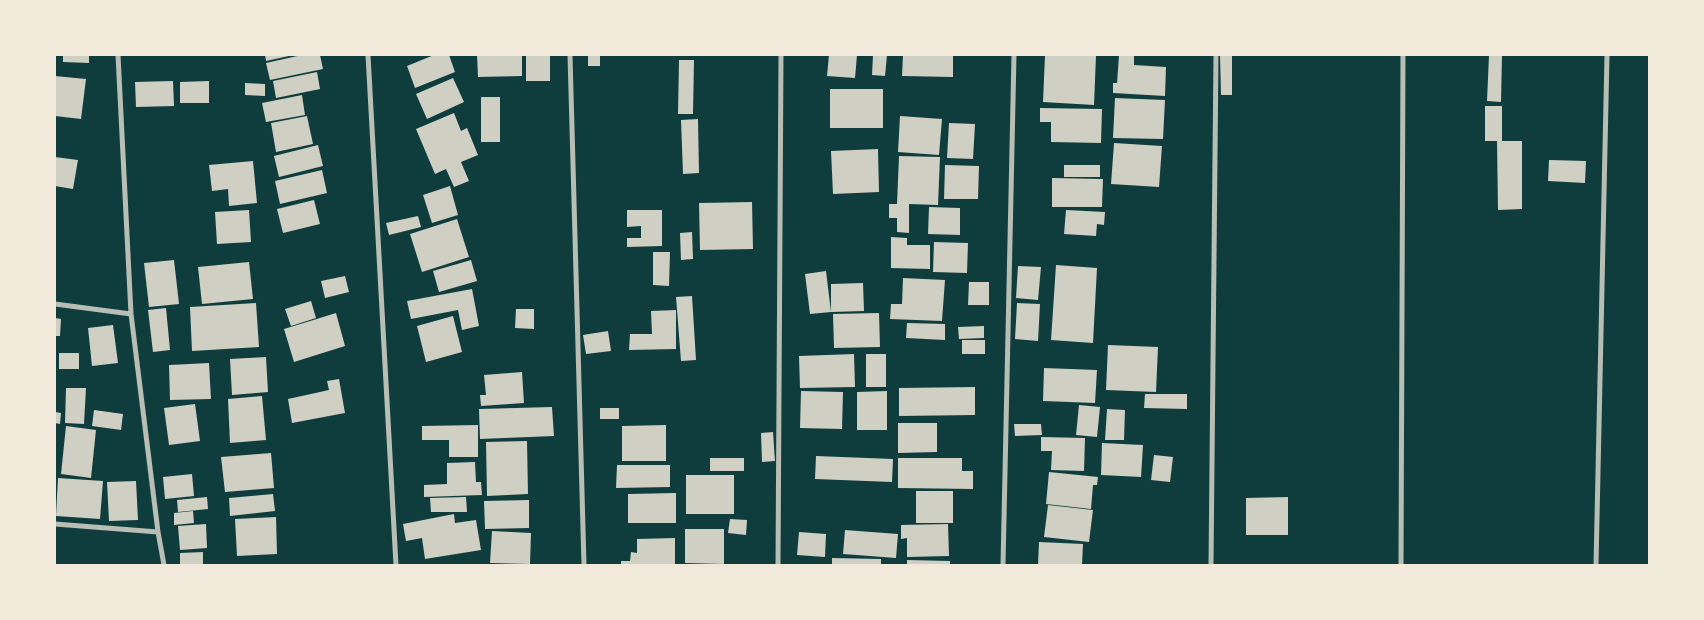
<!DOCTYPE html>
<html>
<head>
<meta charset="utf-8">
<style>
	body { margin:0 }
	#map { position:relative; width:1704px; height:620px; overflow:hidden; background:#0f3d3e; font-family:"IBM Plex Sans",sans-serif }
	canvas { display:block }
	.frame { position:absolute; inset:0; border:56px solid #f1e9da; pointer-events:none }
</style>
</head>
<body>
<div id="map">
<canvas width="1704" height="620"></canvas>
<div class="frame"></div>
</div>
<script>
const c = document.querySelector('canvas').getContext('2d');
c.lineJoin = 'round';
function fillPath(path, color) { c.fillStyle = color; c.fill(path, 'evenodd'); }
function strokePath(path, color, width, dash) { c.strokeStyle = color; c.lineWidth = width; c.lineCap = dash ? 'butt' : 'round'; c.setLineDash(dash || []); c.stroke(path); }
const building = new Path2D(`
	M63 55H89V63L63 62Z
	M265 55H289V56L266 61Z
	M302 55H320L323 69 270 80 266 63Z
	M434 55H449L455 72 415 88 407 66Z
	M477 55H522V76L478 77Z
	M526 55H550V81H526Z
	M588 55H600V66H588Z
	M829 55H857L855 78 827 76Z
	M873 55H887L885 76 872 75Z
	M903 55H953V77L902 76Z
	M1045 55 1096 56 1094 105 1043 102Z
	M1119 55H1134V65L1166 67 1165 96 1113 93V83H1117Z
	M1220 55H1232V95H1221Z
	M1489 55H1502L1501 102 1487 101Z
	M679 60H694L693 114H678Z
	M317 72 320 89 276 98 273 81Z
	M55 76 86 79 81 119 55 116Z
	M453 78 464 102 427 119 416 94Z
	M173 81 174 106 136 107 135 82Z
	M209 81V103H180V82Z
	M245 83 265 84V96L245 95Z
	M830 89H883V128H830Z
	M302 95 305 115 266 122 262 103Z
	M481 97H500V142H481Z
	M1115 98 1165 100 1163 139 1113 138Z
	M1485 106H1502V141H1522V209L1498 210 1497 141H1485Z
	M1040 108 1102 109 1101 143 1051 142V122H1040Z
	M454 113 461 131 467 128 478 155 461 162 469 181 454 187 446 169 435 174 416 129Z
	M307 116 313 144 276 152 271 123Z
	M900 116 942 119 939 155 898 152Z
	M698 119 699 173 683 174 681 120Z
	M949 123 975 124 973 159 947 158Z
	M1114 143 1162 146 1159 187 1111 184Z
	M318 145 323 166 279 177 274 156Z
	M878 149 879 192 833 194 831 151Z
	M899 156 940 157 938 205 909 204V233L897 232V218H889V204H897Z
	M55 157 78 160 73 189 55 186Z
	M1549 160 1586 161 1585 183 1548 181Z
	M253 161 257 203 229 206 228 189 212 191 209 165Z
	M945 165 979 166 978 199H944Z
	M1064 165H1100V177H1064Z
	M322 170 327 193 280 204 275 181Z
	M1052 178 1103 179 1102 207H1052Z
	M450 186 458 215 432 223 423 195Z
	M314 200 320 224 283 233 277 209Z
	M752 202 753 249 700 250 699 203Z
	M929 207 960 208V235L928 234Z
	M249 210 251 242 217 244 215 212Z
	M627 210H662V246L627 247V238H641V226L627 227Z
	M1066 210 1105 212 1104 225 1097 224 1096 236 1064 234Z
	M418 216 421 227 389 235 386 223Z
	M457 219 469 257 422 272 410 234Z
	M692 232 693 259 681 260 680 233Z
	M891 237 907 238V245H930V269L891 268Z
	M934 242 968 243 967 273 933 272Z
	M653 252H670L669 286 653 285Z
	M174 260 179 304 149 307 144 263Z
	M471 260 477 281 439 292 433 271Z
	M249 262 253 299 202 304 198 267Z
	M1056 265 1097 268 1093 343 1051 340Z
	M1018 266 1041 267 1038 300 1016 298Z
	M826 271 831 312 810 314 805 274Z
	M345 276 349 292 325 298 321 281Z
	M903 278 945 280 942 321 890 319 891 304H902Z
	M969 282H989V305H968Z
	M863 283 864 311 831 312V284Z
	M472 289 479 326 462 330 458 310 411 319 407 301Z
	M692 296 696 360 681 361 676 297Z
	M311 301 316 318 291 326 285 309Z
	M256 303 259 347 192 351 190 307Z
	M1017 303 1040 304 1038 341 1015 339Z
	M166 308 170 350 153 352 148 310Z
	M516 309H534V329L515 328Z
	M676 310V349L629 350 630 334H652L651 311Z
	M336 313 345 346 294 362 284 329Z
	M879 313 880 347 834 348 833 314Z
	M453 316 462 352 426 362 417 326Z
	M55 318 61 319 60 336H55Z
	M907 323 945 324V340L906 338Z
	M113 325 118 363 92 366 88 328Z
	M984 326V338L959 339 958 327Z
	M608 331 611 351 586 354 583 335Z
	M962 340H985V354H962Z
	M1108 345 1158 347 1156 392 1106 390Z
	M59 353H79V369H59Z
	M854 354 855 387 800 388 799 356Z
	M866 354H886V387H866Z
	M266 357 268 392 232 395 230 359Z
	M209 363 211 399 170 400 169 365Z
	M1044 368 1097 370 1095 403 1043 401Z
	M522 372 524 403 481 406 480 395H486L484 375Z
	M339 379 345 413 292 423 288 399 329 390 327 381Z
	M975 387V415L899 416V388Z
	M66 388H86L84 424 65 423Z
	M801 391 843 392 842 429 800 428Z
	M887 391V430H857V392Z
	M1145 394H1187V409L1144 408Z
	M262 396 266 440 230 443 228 399Z
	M195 404 200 441 169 445 164 408Z
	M1079 405 1100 407 1097 437 1076 435Z
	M552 407 554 436 480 439 479 409Z
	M600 408H619V419H600Z
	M1107 409 1125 410 1124 440H1105Z
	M94 410 123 414 121 430 92 426Z
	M55 412 61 413 60 424 55 423Z
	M898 423H937V452L898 453Z
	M1014 424H1041L1042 435 1015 436Z
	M478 425V457H449V440H422V426Z
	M666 425V461H622V426Z
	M66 426 96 430 91 478 61 474Z
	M773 432 775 461 762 462 761 433Z
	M1041 437 1085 438 1084 471 1051 470 1052 451H1041Z
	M527 441 528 494 487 496 486 442Z
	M1102 443 1143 445 1141 477 1101 475Z
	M271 453 274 488 225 492 221 457Z
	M1154 455 1173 457 1170 482 1151 480Z
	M816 456 893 459 892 482 815 479Z
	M710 458H744V471H710Z
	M898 458H962V471H973V489L898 488Z
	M475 462 476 482H481L482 495 424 497V485L447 484V463Z
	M617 465H670V487L616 488Z
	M1049 472 1098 477 1097 485H1093L1091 509 1046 504Z
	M192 474 194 496 165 499 163 477Z
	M686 475H734V514H686Z
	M58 478 103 481 100 519 56 516Z
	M136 481 138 520 109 521 107 482Z
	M916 491H953V523H916Z
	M676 493V523H628V494Z
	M273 494 275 511 230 516 229 498Z
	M207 497 208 509 178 512 177 500Z
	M466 497 467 512H431L430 498Z
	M1288 497V535H1246V498Z
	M529 500V528L485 529 484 501Z
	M1048 505 1093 510 1089 542 1044 537Z
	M193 511 194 523 174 525V513Z
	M454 514 455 523 476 520 481 550 425 559 422 538 406 541 403 524Z
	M276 517 277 554 237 556 235 519Z
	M730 519 747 520 746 535 728 533Z
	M206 524 207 548 180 550 178 526Z
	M948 524 949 556 907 557V538L901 539V525Z
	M685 529H724V564L685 563Z
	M845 530 898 534 896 558 843 554Z
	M492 531 531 533 530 564 490 563Z
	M799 532 826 534 825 557 797 555Z
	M675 538V565H621V561H630L631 552 637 553V539Z
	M1039 542 1083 544 1082 565H1038Z
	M203 552V565H180V553Z
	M832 558 881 559V565H832Z
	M907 560 950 561V565H907Z`);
const minor = new Path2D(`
	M118 55 131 314 158 532 164 565
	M368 55 396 565
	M570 55 584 565
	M55 304 131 314
	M55 524 158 532
	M778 565 781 55
	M1003 565 1014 55
	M1211 565 1216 55
	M1401 565 1403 55
	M1596 565 1607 55`);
fillPath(building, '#cfcfc3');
strokePath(minor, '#b8beb3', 5);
</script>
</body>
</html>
